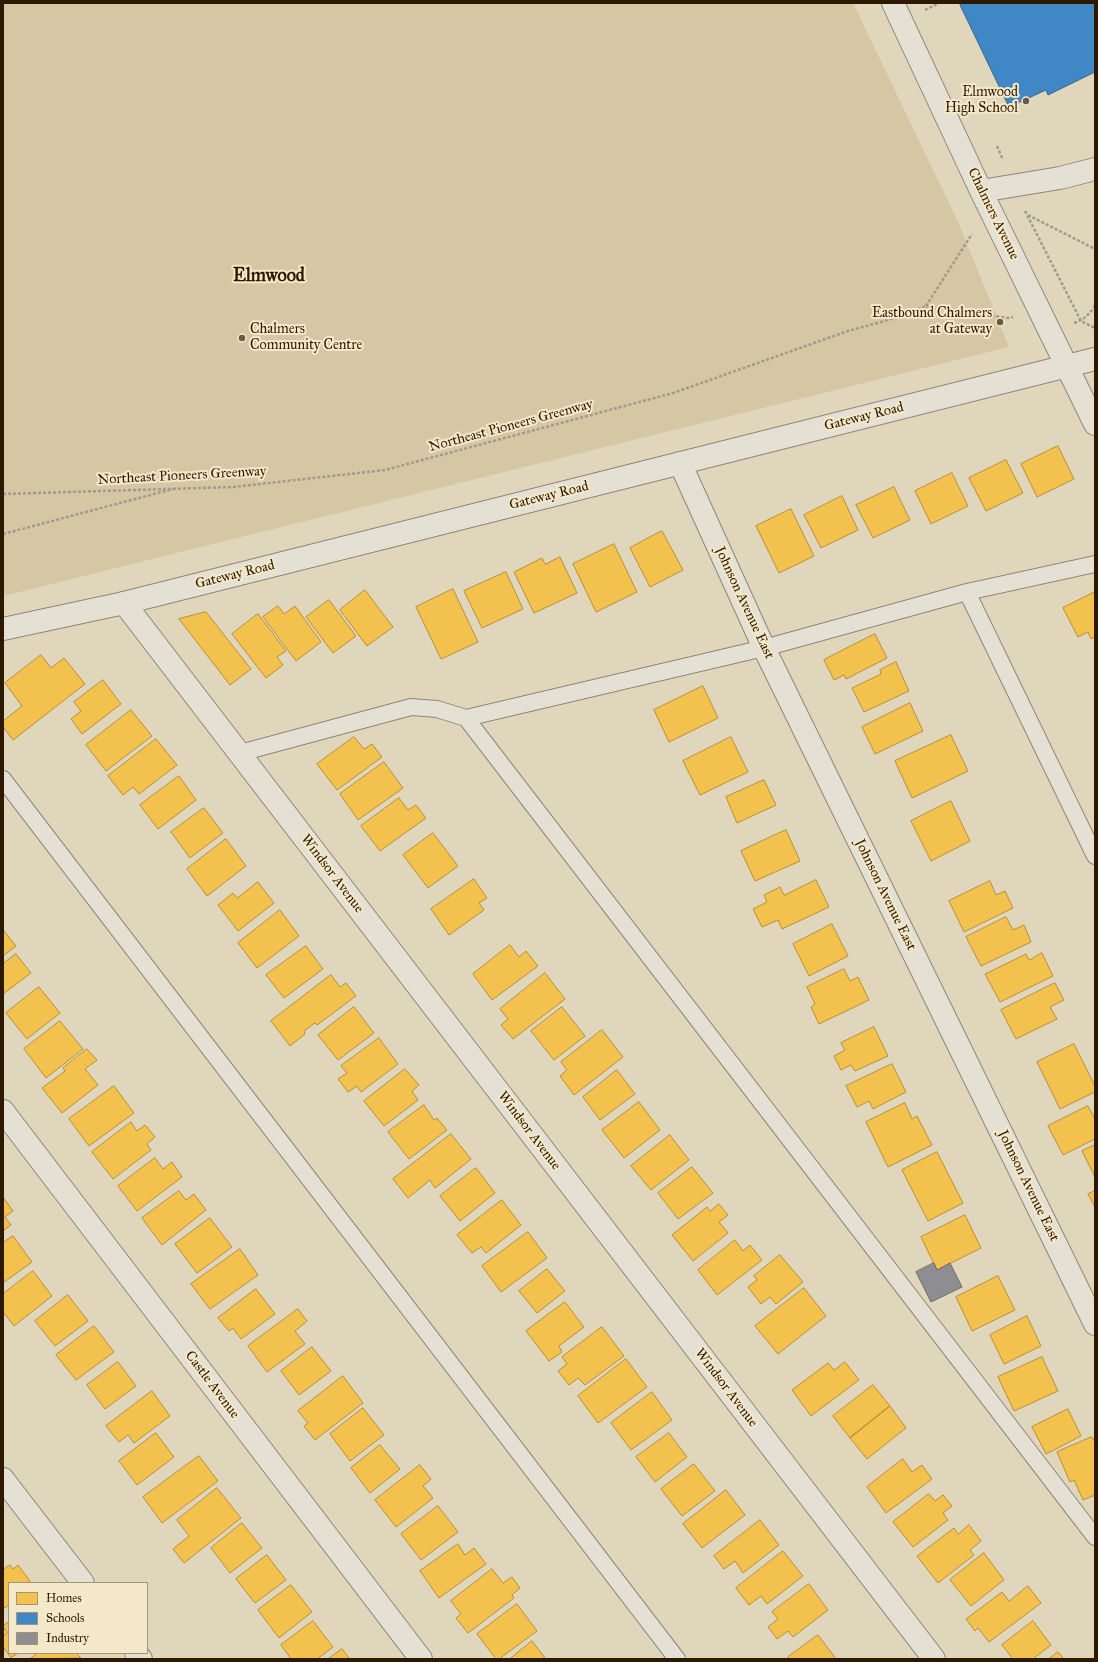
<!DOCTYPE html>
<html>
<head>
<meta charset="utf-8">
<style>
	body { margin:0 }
	#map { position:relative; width:1098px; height:1662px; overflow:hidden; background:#dfd6bc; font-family:"IM FELL Great Primer",serif }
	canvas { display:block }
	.frame { position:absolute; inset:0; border:4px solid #2d1900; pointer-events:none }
	.legend { position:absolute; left:8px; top:1582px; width:140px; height:72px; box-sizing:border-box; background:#f4e8ca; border:1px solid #a49579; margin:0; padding:5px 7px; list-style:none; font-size:12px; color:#2d1900 }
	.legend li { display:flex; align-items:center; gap:8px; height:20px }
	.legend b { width:20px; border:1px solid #a49579 }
</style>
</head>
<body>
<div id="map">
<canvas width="1098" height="1662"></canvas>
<div class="frame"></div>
<ul class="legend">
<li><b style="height:11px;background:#f2c14e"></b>Homes</li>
<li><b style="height:11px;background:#3f88c5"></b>Schools</li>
<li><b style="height:11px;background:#8d8d92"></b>Industry</li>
</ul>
</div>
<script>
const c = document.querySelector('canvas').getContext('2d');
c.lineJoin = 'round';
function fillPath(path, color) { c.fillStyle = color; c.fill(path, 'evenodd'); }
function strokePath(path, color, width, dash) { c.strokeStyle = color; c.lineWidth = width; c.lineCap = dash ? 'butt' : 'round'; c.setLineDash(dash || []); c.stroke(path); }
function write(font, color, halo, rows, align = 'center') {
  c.font = font + ' "IM FELL Great Primer",serif'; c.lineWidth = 4; c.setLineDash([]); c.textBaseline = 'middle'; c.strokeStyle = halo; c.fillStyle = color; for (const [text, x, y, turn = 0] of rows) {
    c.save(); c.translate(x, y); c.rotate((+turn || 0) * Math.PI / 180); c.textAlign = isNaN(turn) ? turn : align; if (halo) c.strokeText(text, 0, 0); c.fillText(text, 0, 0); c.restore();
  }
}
const green = new Path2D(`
	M3 3H853L958 222 1009 347 3 596Z`);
const homes = new Path2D(`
	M1058 446 1074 479 1037 497 1021 464Z
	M1006 460 1023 493 986 511 969 478Z
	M952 473 968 506 931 524 915 491Z
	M894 487 910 520 873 538 856 505Z
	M842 496 858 530 821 548 804 515Z
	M791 509 814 556 779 573 756 526Z
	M662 531 683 570 650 587 630 548Z
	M614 544 637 592 596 612 573 564Z
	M560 557 577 593 534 613 514 572 542 558 545 564Z
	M506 572 523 609 482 628 464 591Z
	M453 589 478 642 441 659 416 607Z
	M365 590 393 627 367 646 340 610Z
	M1095 592V637L1091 639 1088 632 1078 637 1063 608Z
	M329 600 356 636 333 653 306 617Z
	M278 606 284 614 295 606 321 642 296 661 263 617Z
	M206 612 251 669 230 685 179 619Z
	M258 614 286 651 277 657 283 665 266 678 232 634Z
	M875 634 887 658 846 679 844 675 834 680 824 660Z
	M41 655 51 668 64 658 85 684 13 740 3 727V721L22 706 5 683Z
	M896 662 909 691 864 712 852 688 881 674 880 670Z
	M103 680 121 704 82 734 71 719 81 711 74 702Z
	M703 686 718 718 669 742 654 710Z
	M910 703 923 731 875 754 862 727Z
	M131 710 152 736 106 771 86 745Z
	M951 735 968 771 912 798 895 761Z
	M354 737 364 749 372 744 382 757 337 790 317 764Z
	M731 737 748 772 700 795 683 761Z
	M156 739 177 765 139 794 133 787 123 795 108 776Z
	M384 762 403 788 358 820 340 794Z
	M179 776 196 800 158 829 140 805Z
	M764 780 776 805 737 823 726 797Z
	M399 798 408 810 416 805 426 818 380 851 361 826Z
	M951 801 970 841 931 861 911 821Z
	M204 808 223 833 190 858 171 832Z
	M786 830 800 861 755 881 741 851Z
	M433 833 458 866 428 888 403 855Z
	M226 839 246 866 207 896 187 869Z
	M474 879 487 898 479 903 484 910 449 935 431 909Z
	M816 880 829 907 782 929 778 920 762 927 753 909 767 902 764 895 780 887 784 895Z
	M990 881 996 895 1005 891 1013 908 964 932 949 901Z
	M258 882 274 903 238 931 218 905 233 893 237 898Z
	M280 910 299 936 257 968 238 943Z
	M1006 917 1013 930 1024 925 1031 942 981 966 966 937Z
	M832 924 848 956 809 976 793 944Z
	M4 931 16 946 3 956V932Z
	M510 945 519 957 526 951 538 966 492 1000 473 974Z
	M306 946 323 969 284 998 266 975Z
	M1042 953 1053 976 1000 1002 985 974 1026 954 1029 960Z
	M16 954 31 973 3 994V964Z
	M844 969 850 981 858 977 869 1000 819 1024 811 1007 815 1004 807 987Z
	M545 973 565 999 513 1039 501 1025 508 1019 500 1009Z
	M331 975 340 987 346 983 356 996 317 1025 315 1023 304 1031 305 1034 290 1046 271 1021Z
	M1055 983 1064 1000 1050 1007 1057 1019 1016 1039 1001 1010Z
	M39 987 60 1013 27 1039 6 1013Z
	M354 1007 374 1033 338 1060 318 1035Z
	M562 1007 585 1036 554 1060 531 1031Z
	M60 1021 83 1049 46 1078 24 1049Z
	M874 1027 888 1056 855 1071 851 1065 841 1070 834 1056 845 1050 841 1043Z
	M602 1030 623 1057 574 1095 560 1076 567 1070 561 1062Z
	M379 1038 398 1064 361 1092 357 1086 348 1092 338 1079 347 1073 341 1066Z
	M1074 1044 1095 1086V1092L1060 1109 1037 1062Z
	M87 1049 97 1060 85 1069 98 1085 62 1113 42 1088 65 1071 63 1068Z
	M892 1064 906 1092 873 1109 869 1101 857 1107 846 1086Z
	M405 1069 419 1085 412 1091 418 1100 384 1126 364 1101Z
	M617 1070 635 1094 600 1120 583 1097Z
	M114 1086 134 1113 89 1146 69 1119Z
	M639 1102 660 1130 624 1158 602 1130Z
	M905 1103 912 1119 917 1116 932 1145 888 1167 866 1122Z
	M424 1105 434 1120 437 1118 447 1130 409 1159 388 1132Z
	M1088 1106 1095 1119V1139L1063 1155 1048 1126Z
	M131 1122 137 1131 145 1125 155 1137 147 1144 151 1150 113 1179 92 1152Z
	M451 1134 471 1159 435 1188 430 1180 408 1198 393 1179Z
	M670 1135 689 1160 651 1190 631 1166Z
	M1095 1145V1177L1082 1151Z
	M937 1152 963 1203 928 1221 902 1170Z
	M155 1158 163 1169 172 1162 182 1177 137 1211 118 1186Z
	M692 1167 713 1193 678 1219 658 1193Z
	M476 1168 495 1193 460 1221 440 1196Z
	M179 1191 186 1200 194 1194 206 1210 162 1245 142 1218Z
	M1095 1191V1207L1088 1194Z
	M3 1197 13 1211 5 1217 11 1225 3 1231Z
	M502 1200 521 1225 486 1253 481 1247 472 1253 457 1235Z
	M719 1204 728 1215 719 1222 728 1233 693 1261 672 1235 707 1207 710 1211Z
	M965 1215 981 1248 937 1270 921 1237Z
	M210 1218 232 1247 197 1273 175 1244Z
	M528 1232 547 1258 501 1292 482 1266Z
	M13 1236 32 1262 3 1283V1243Z
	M735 1240 743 1251 750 1245 762 1260 717 1295 698 1270Z
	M240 1249 258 1275 210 1309 191 1284Z
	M780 1255 803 1282 776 1304 770 1297 761 1304 748 1287 757 1280 754 1276Z
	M547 1269 565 1291 537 1313 519 1291Z
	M33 1271 52 1296 14 1326 3 1312V1294Z
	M998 1276 1015 1310 972 1331 956 1297Z
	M804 1288 826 1316 778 1354 755 1326Z
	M256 1289 275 1314 241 1339 233 1328 229 1331 218 1318Z
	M68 1295 88 1321 55 1346 35 1321Z
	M565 1302 584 1327 559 1346 562 1352 549 1361 526 1331Z
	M298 1309 307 1321 295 1331 305 1344 267 1372 248 1346Z
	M1027 1316 1041 1346 1004 1364 990 1335Z
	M94 1326 114 1352 76 1380 56 1355Z
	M602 1327 624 1356 585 1385 578 1378 569 1385 558 1371 567 1364 562 1357Z
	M312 1347 331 1371 299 1395 281 1371Z
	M1042 1357 1058 1391 1014 1411 998 1377Z
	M626 1359 647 1387 598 1423 578 1396Z
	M118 1362 136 1386 105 1409 87 1385Z
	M845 1362 859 1380 811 1416 792 1390 828 1363 834 1370Z
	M343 1376 363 1403 315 1440 304 1426 308 1423 298 1411Z
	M873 1385 890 1406 850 1438 833 1416Z
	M152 1391 170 1416 134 1443 128 1435 119 1442 106 1426Z
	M652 1392 672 1420 631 1450 611 1423Z
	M890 1406 906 1428 867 1459 850 1438Z
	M363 1408 384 1435 350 1461 330 1434Z
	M1068 1409 1081 1436 1046 1454 1032 1427Z
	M156 1433 174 1457 137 1485 119 1461Z
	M669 1433 687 1457 655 1482 636 1457Z
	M1092 1437 1095 1442V1495L1083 1500 1074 1480 1070 1482 1057 1452Z
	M380 1445 400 1469 370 1493 351 1468Z
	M199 1456 218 1481 162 1523 143 1497Z
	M903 1459 912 1472 922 1465 932 1479 886 1513 867 1487Z
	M694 1464 715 1491 682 1516 661 1489Z
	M420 1465 431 1479 423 1486 433 1498 396 1527 375 1500Z
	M217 1488 241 1518 184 1563 173 1549 189 1536 177 1520Z
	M726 1490 745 1515 702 1548 683 1524Z
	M929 1494 935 1501 943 1495 952 1506 943 1513 948 1520 913 1547 893 1522Z
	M438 1506 458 1532 421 1560 401 1534Z
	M760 1520 779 1545 743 1573 735 1561 724 1569 714 1556Z
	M242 1523 262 1548 230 1573 211 1548Z
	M969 1525 981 1541 970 1550 974 1555 938 1583 917 1556 954 1528 958 1534Z
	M458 1544 465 1555 474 1548 486 1564 439 1598 420 1571Z
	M783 1551 803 1576 767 1604 761 1596 749 1605 736 1588Z
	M984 1553 1004 1580 971 1606 950 1580Z
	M267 1555 286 1580 255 1603 236 1579Z
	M10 1565 13 1569 18 1565 30 1581 28 1583H9V1605L3 1609V1570Z
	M492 1569 503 1583 512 1577 520 1588 512 1595 514 1598 468 1633 456 1618 461 1614 451 1601Z
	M809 1584 828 1610 793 1637 788 1631 777 1639 768 1627 778 1619 772 1612Z
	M291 1585 312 1612 279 1638 258 1610Z
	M1028 1586 1041 1603 989 1642 978 1628 975 1631 966 1619 1002 1592 1009 1601Z
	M517 1604 537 1631 499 1659H496L477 1634Z
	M313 1621 333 1647 317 1659H291L281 1645Z
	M1033 1621 1051 1645 1033 1659H1013L1002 1645Z
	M9 1622V1653H18L11 1658 3 1647V1636L7 1633 3 1626Z
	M818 1635 836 1659H790L788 1657Z
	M532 1641 546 1659H510Z
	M342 1649 350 1659H328Z
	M1058 1652 1064 1659H1049Z
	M38 1653H76L81 1658 30 1659Z`);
const schools = new Path2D(`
	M964 3H1095V72L1048 95 1046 90 1009 107 960 5Z`);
const industry = new Path2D(`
	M934 1263 937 1270 950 1263 962 1287 931 1302 916 1272Z`);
const path = new Path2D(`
	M925 10 939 3
	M997 146 1003 160
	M1025 211 1081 321 1095 328
	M1028 215 1095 249
	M926 306 972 234
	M1074 323C1084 320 1089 314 1095 306
	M3 494 233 487 385 470 673 393 848 331 899 317 926 306 1008 318 1013 317
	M3 534 173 489`);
const service = new Path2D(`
	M1095 564 967 592 764 648 466 718 1095 1537
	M967 592 1095 856
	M240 753 411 707 437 709 466 718
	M3 779 677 1659`);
const minor = new Path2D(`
	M680 463 764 648 1095 1324
	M124 603 934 1659
	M3 1111 421 1659
	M3 1479 83 1583
	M136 1653 141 1659`);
const tertiary = new Path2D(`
	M893 3 981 191 1095 424
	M981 191 1060 178 1095 169
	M3 629 124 603 1095 359`);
const markers = [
	[1026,101,4,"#6b5b42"],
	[1000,322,4,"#6b5b42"],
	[242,338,4,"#6b5b42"]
];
const poiNames = [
	["Elmwood",1018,93],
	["High School",1018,109],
	["Eastbound Chalmers",992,314],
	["at Gateway",992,330],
	["Chalmers",250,330,"left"],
	["Community Centre",250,346,"left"]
];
const streetNames = [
	["Chalmers Avenue",993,214,64],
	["Gateway Road",864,417,-14],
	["Northeast Pioneers Greenway",511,426,-15],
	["Northeast Pioneers Greenway",182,476,-3],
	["Gateway Road",549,496,-14],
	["Gateway Road",235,575,-14],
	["Johnson Avenue East",744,603,65],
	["Windsor Avenue",332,874,53],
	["Johnson Avenue East",885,895,64],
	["Windsor Avenue",529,1131,53],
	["Johnson Avenue East",1028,1186,64],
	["Castle Avenue",212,1385,53],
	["Windsor Avenue",726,1388,53]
];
const districtNames = [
	["Elmwood",269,277]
];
fillPath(green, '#d5c7a4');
fillPath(homes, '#f2c14e');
strokePath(homes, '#b78f37', 1);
fillPath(schools, '#3f88c5');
strokePath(schools, '#3a678a', 1);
fillPath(industry, '#8d8d92');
strokePath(industry, '#706a66', 1);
strokePath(service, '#8f8775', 18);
strokePath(minor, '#8f8775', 24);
strokePath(tertiary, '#8f8775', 24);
strokePath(path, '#a19b8f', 2.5, [3, 2]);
strokePath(service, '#e5e0d4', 16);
strokePath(minor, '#e5e0d4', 22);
strokePath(tertiary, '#e5e0d4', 22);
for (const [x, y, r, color] of markers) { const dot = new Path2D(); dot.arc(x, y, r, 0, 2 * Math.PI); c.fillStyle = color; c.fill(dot); strokePath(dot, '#f4e8ca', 1.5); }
write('14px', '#2d1900', '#f4e8ca', poiNames, 'right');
write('14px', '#2d1900', '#f4e8ca', streetNames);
write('bold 18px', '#2d1900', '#f4e8ca', districtNames);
</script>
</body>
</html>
